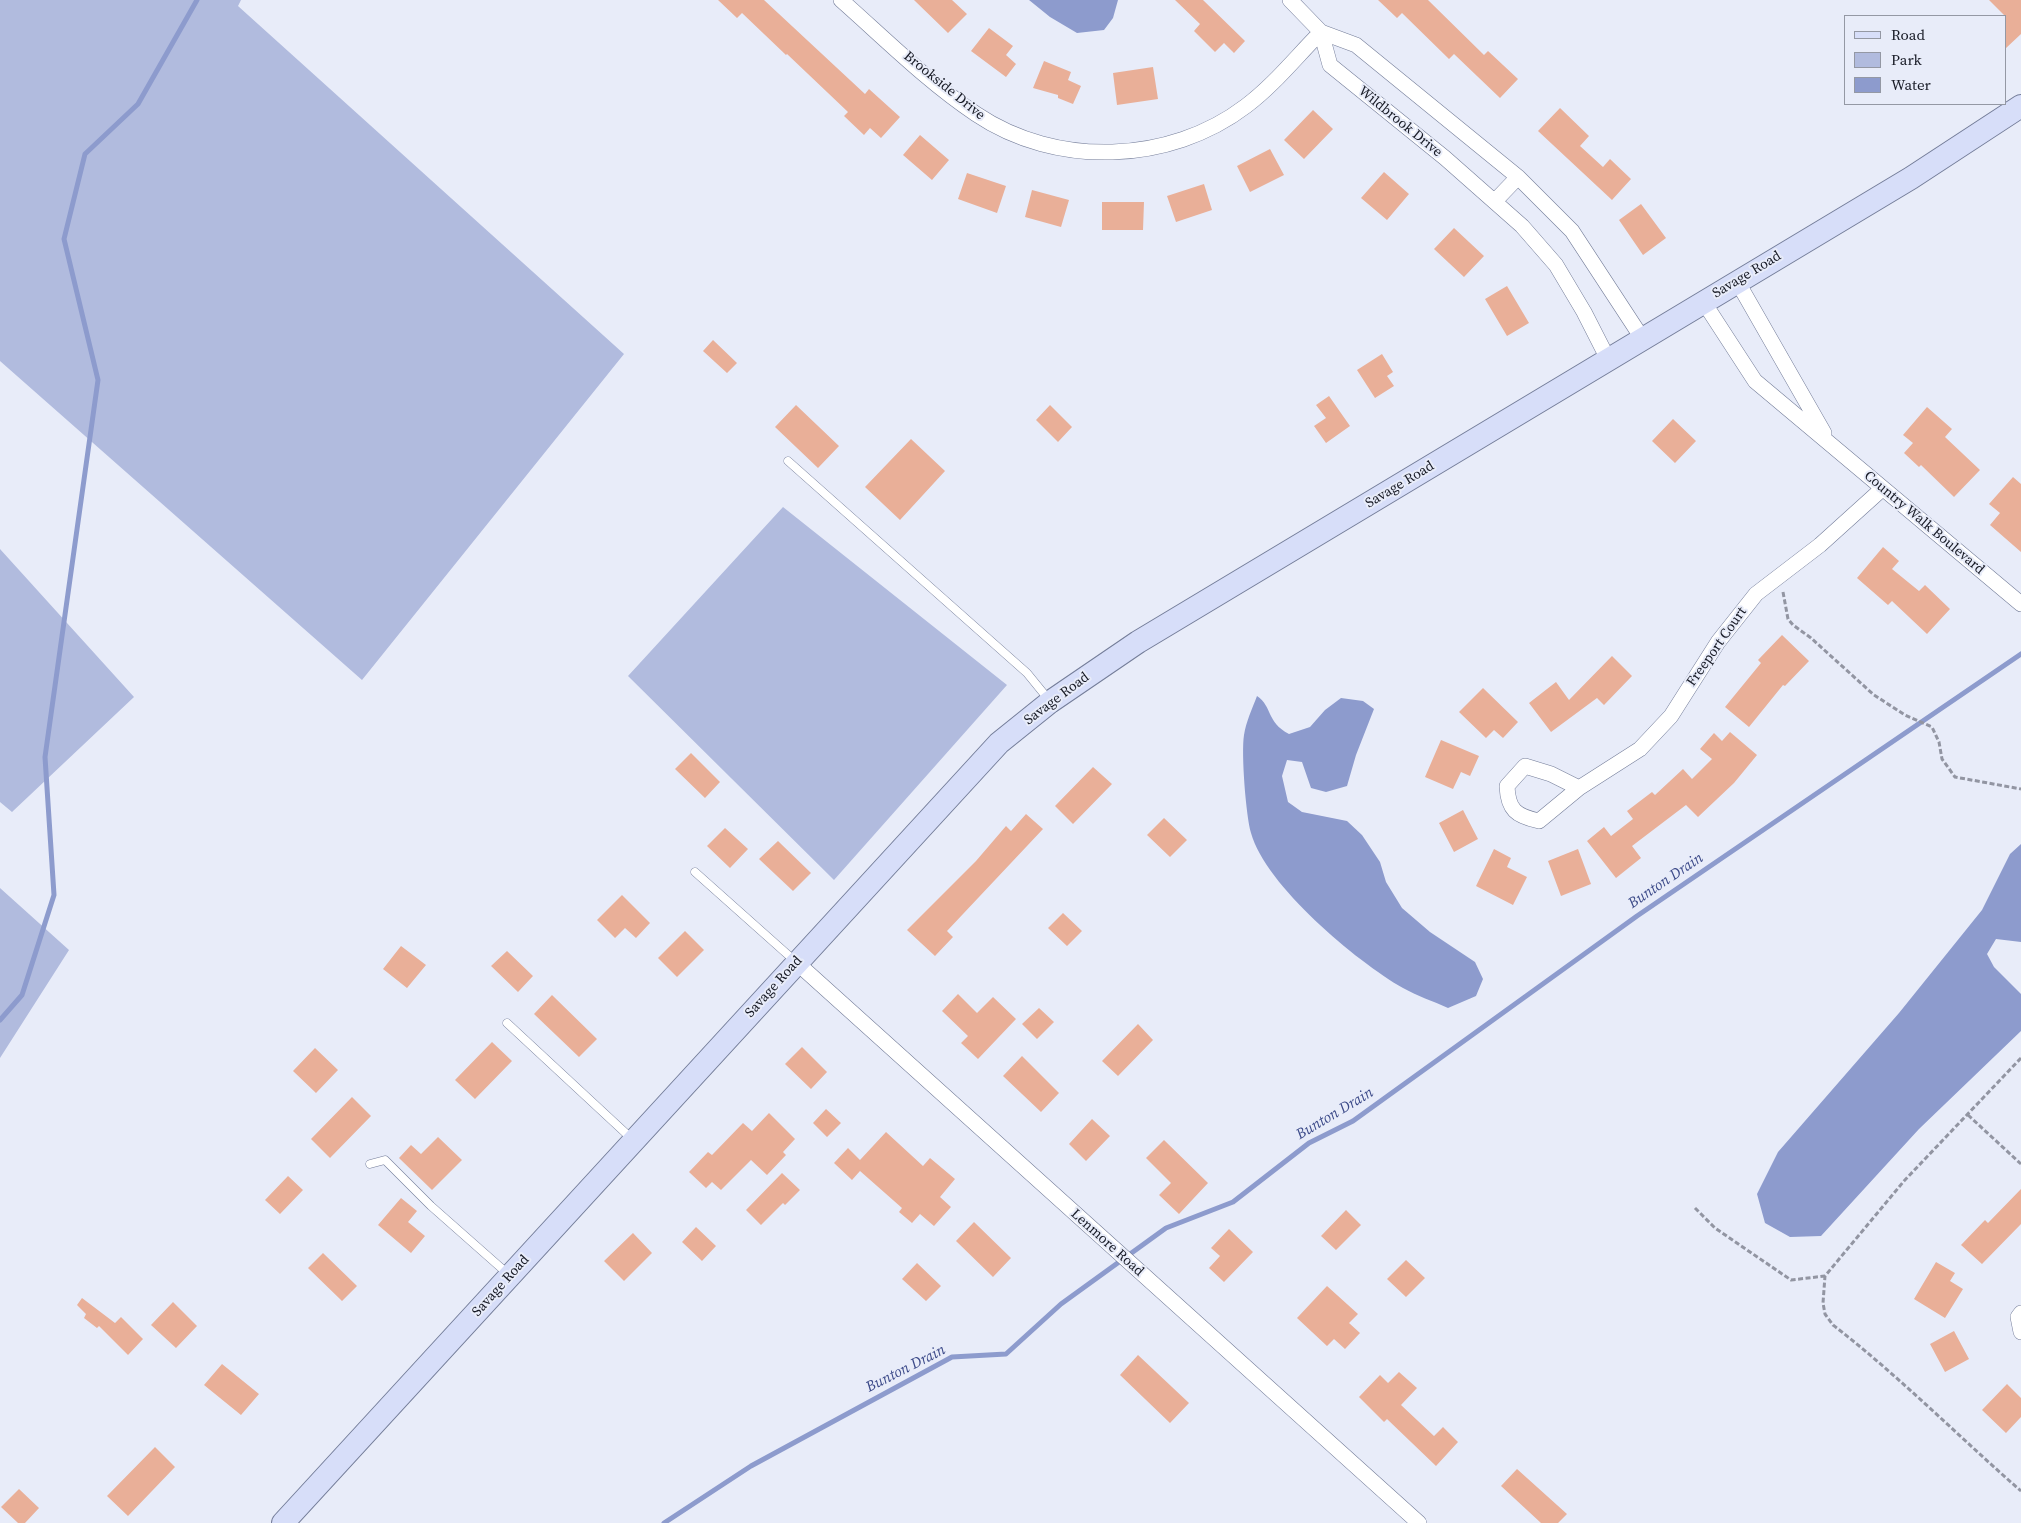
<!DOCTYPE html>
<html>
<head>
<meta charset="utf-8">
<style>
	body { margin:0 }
	#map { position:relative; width:2021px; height:1523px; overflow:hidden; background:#e8ecf9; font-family:"Source Serif 4",serif }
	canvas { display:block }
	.legend { position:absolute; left:1844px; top:15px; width:162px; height:90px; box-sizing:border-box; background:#e8ecf9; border:1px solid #9498a4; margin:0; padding:6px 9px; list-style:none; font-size:15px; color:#161924 }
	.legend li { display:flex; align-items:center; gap:10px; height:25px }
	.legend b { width:25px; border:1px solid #9498a4 }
</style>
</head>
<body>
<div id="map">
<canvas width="2021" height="1523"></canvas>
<ul class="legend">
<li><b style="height:6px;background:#d7def9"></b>Road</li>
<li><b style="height:14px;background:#b1bbde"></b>Park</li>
<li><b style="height:14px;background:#8d9bcd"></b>Water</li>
</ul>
</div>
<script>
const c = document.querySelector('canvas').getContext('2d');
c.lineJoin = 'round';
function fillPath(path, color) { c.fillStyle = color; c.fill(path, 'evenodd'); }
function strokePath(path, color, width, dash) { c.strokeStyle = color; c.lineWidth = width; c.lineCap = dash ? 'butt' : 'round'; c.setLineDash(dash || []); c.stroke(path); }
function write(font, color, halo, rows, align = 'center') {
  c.font = font + ' "Source Serif 4",serif'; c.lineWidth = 4; c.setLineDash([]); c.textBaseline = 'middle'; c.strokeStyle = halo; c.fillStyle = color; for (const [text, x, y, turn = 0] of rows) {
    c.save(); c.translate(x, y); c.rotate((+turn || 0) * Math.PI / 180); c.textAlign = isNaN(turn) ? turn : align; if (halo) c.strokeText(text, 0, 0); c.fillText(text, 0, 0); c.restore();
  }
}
const green = new Path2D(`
	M0 0H241L238 6 624 354 362 680 0 361Z
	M783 507 1007 685 834 880 628 676Z
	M0 549 134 697 12 812 0 802Z
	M0 888 69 950 0 1058Z`);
const water = new Path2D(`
	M1029 0H1118L1113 18 1104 30 1077 33 1050 17Z
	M1257 696C1273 707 1266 722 1289 734L1310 727 1325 710 1341 698 1363 701 1374 709 1356 755 1347 786 1326 792 1311 788 1302 762 1287 760 1282 776 1288 802 1302 812 1347 821 1362 835 1380 862 1386 882 1402 908 1430 932 1475 962 1483 979 1476 996 1448 1008C1433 1001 1417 996 1403 988 1356 961 1266 886 1251 833 1246 816 1241 753 1244 735 1246 722 1252 709 1257 696Z
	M2021 844V942L1996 939 1987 954 1994 967 2021 994V1031L1919 1129 1821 1236 1790 1237 1765 1223 1757 1194 1778 1152 1899 1013 1982 910 2010 854Z`);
const stream = new Path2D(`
	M0 1020 22 995 54 895 45 757 98 380 64 239 85 154 138 104 197 0
	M664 1523 751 1466 952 1357 1006 1354 1061 1304 1166 1228 1233 1202 1309 1143 1353 1121 1637 916 2021 654`);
const building = new Path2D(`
	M718 0H764L865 94 869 89 900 117 881 138 870 128 864 135 844 116 848 112 787 54 786 55 742 13 737 18Z
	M914 0H952L967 14 948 33Z
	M1175 0H1203L1245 41 1234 53 1224 43 1215 52 1194 31 1200 24Z
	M1378 0H1428L1484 55 1488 51 1518 79 1500 98 1454 54 1449 59 1402 13 1397 18Z
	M1989 0H2021V34L2005 49V16Z
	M989 28 1013 46 1006 55 1016 64 1006 77 971 51Z
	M1044 61 1071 72 1068 80 1081 86 1073 104 1058 98V95L1033 88Z
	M1153 67 1158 99 1117 105 1113 73Z
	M1560 108 1589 136 1580 146 1603 167 1610 159 1631 179 1612 200 1538 131Z
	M1313 110 1333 129 1304 159 1284 140Z
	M920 135 949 160 932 180 903 155Z
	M1270 149 1284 175 1250 192 1237 166Z
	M1384 172 1409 194 1387 220 1361 198Z
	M967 173 1006 186 997 213 958 199Z
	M1204 184 1212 210 1176 222 1167 196Z
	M1032 190 1069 200 1061 227 1025 217Z
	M1102 202H1144L1143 230H1102Z
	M1641 204 1666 238 1643 255 1619 220Z
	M1454 228 1484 256 1464 277 1434 249Z
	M1507 286 1529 323 1507 336 1485 299Z
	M713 340 737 363 727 373 703 351Z
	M1382 354 1393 372 1387 376 1394 386 1375 398 1357 370Z
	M1329 396 1350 426 1326 443 1314 426 1326 418 1316 405Z
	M796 405 839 446 818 468 775 427Z
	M1050 405 1072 427 1058 442 1036 420Z
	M1927 407 1952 429 1945 437 1980 470 1954 497 1921 465 1919 467 1904 453 1913 443 1903 435Z
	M1673 419 1696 441 1675 463 1652 441Z
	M911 439 945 471 900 520 865 487Z
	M2013 477 2021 484V552L1990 525 2000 513 1989 504Z
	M1883 547 1899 561 1892 569 1919 591 1925 585 1950 609 1927 634 1892 601 1888 605 1857 578Z
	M1782 635 1809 661 1785 686 1783 685 1749 727 1725 707 1761 663 1758 660Z
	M1612 656 1632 676 1604 705 1597 698 1551 732 1529 703 1556 682 1569 700Z
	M1483 688 1518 722 1503 738 1494 730 1486 738 1459 712Z
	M1730 732 1757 755 1734 783 1698 817 1686 805 1632 846 1641 858 1616 878 1587 841 1604 827 1611 836 1633 819 1627 811 1652 792 1655 795 1683 769 1692 779 1712 759 1700 749 1714 733 1722 741Z
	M1441 740 1479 756 1470 776 1461 772 1453 789 1425 777Z
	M691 753 720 782 705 798 675 769Z
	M1093 767 1112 784 1073 824 1055 806Z
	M1463 810 1478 839 1454 852 1439 823Z
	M1026 814 1043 829 947 931 953 937 935 956 907 930 976 861 1006 826 1011 831Z
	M1164 818 1187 840 1170 857 1147 835Z
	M725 828 748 849 730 868 707 846Z
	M778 841 811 873 793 891 759 859Z
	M1494 849 1511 858 1507 867 1527 877 1513 905 1476 886Z
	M1578 849 1591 884 1561 896 1548 861Z
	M622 895 650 923 636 938 625 928 615 938 597 920Z
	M1063 913 1082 931 1067 946 1048 928Z
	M685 931 704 950 677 977 658 958Z
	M401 946 426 965 407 988 383 969Z
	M507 951 533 976 518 992 491 966Z
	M958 994 977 1013 993 997 1016 1019 978 1059 961 1043 968 1036 942 1011Z
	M552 995 597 1039 579 1057 534 1014Z
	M1039 1008 1054 1022 1037 1039 1022 1024Z
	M1138 1024 1153 1040 1118 1076 1102 1061Z
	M492 1042 512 1061 475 1099 455 1080Z
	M802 1047 827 1072 811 1089 785 1064Z
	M315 1048 338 1070 316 1093 293 1071Z
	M1022 1056 1059 1093 1041 1112 1003 1076Z
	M352 1097 371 1116 330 1158 311 1139Z
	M826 1109 841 1123 827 1137 813 1123Z
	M769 1113 795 1139 783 1152 786 1155 767 1175 751 1160 721 1190 712 1182 706 1188 689 1172 708 1152 712 1155 743 1123 752 1131Z
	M1092 1119 1110 1136 1086 1161 1069 1144Z
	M886 1132 923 1166 930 1158 955 1179 940 1197 951 1207 934 1226 920 1214 912 1223 899 1212 902 1208 860 1171 852 1180 834 1163 848 1148 860 1160Z
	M438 1137 462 1160 432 1190 399 1158 411 1145 421 1154Z
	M1164 1140 1208 1183 1179 1214 1159 1195 1171 1183 1146 1158Z
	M782 1173 800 1190 785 1205 783 1203 761 1225 746 1210Z
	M288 1176 303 1190 280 1214 265 1200Z
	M2021 1189V1224L1982 1264 1961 1245 1985 1220 1988 1223Z
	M401 1198 417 1211 408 1222 425 1236 411 1253 378 1225Z
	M1346 1210 1361 1225 1336 1250 1321 1236Z
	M974 1222 1011 1258 993 1277 956 1241Z
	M696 1227 716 1246 702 1261 682 1242Z
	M1229 1229 1253 1252 1224 1282 1209 1268 1220 1256 1211 1248Z
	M633 1233 652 1253 624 1281 604 1261Z
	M323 1253 357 1286 342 1301 308 1268Z
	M1406 1260 1425 1278 1406 1297 1387 1279Z
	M1936 1262 1955 1273 1950 1281 1963 1289 1945 1318 1914 1299Z
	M917 1263 941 1286 926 1301 902 1279Z
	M1327 1286 1358 1314 1349 1323 1360 1333 1345 1349 1334 1339 1327 1346 1297 1318Z
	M82 1298 115 1323 121 1317 143 1339 128 1355 99 1326 97 1328 84 1318 86 1314 77 1305Z
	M173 1302 197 1326 176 1348 151 1325Z
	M1954 1331 1969 1359 1945 1372 1930 1344Z
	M1138 1355 1189 1403 1170 1423 1120 1375Z
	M222 1364 259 1394 241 1415 204 1385Z
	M1399 1372 1417 1388 1401 1405 1434 1436 1443 1427 1458 1442 1436 1466 1387 1419 1384 1422 1359 1397 1380 1375 1388 1383Z
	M2007 1384 2021 1398V1417L2006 1433 1982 1410Z
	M155 1447 175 1467 128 1516 107 1496Z
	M1517 1469 1567 1514 1558 1523H1541L1501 1486Z
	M19 1489 39 1508 25 1523H18L1 1507Z`);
const path = new Path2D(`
	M1783 592 1788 619 1793 625 1811 638 1874 695 1905 715 1932 727 1939 742 1942 759 1955 777 2021 789
	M2021 1058 1904 1181 1825 1276 1823 1303 1825 1314 1833 1325C1899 1376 1958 1436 2021 1491
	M1968 1115 2021 1164
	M1695 1208 1715 1228 1791 1280 1825 1276`);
const lane = new Path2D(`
	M788 461 1027 673 1049 700
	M695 872 796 962
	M507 1023 632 1139
	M370 1164 385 1160 431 1206 508 1274`);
const street = new Path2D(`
	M841 0C884 38 928 82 976 114 1056 168 1170 164 1246 106 1274 85 1296 57 1321 32
	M1290 0 1321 32 1356 45 1518 177 1572 231 1642 338
	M1321 32 1330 65 1445 158 1522 226 1556 265 1584 312 1608 359
	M1495 201 1518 177
	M1737 281 1824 433
	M1703 301 1755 381 2021 604
	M1579 788 1539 821C1516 816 1508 810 1507 786L1525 766 1551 774 1579 788 1640 749 1671 716 1718 642 1756 594 1820 545 1882 489
	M796 962 1419 1523
	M2021 1313 2018 1317 2021 1332`);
const secondary = new Path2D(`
	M283 1523 999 743 1050 702 1138 642 1911 178 2021 106`);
const streetNames = [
	["Brookside Drive",944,86,39],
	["Wildbrook Drive",1400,122,39],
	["Savage Road",1747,275,-31],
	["Savage Road",1400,485,-31],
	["Country Walk Boulevard",1924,523,40],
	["Freeport Court",1717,647,-55],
	["Savage Road",1057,699,-37],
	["Savage Road",774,987,-48],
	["Lenmore Road",1107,1243,42],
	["Savage Road",501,1286,-48]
];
const waterNames = [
	["Bunton Drain",1666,881,-34],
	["Bunton Drain",1335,1114,-31],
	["Bunton Drain",906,1369,-27]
];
fillPath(green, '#b1bbde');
fillPath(water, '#8d9bcd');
strokePath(stream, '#8d9bcd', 5);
fillPath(building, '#e9af98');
strokePath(lane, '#747d99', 9);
strokePath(street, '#747d99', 16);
strokePath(secondary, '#747d99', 24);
strokePath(path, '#9295a2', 3, [5, 2.5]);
strokePath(lane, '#fff', 8);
strokePath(street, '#fff', 15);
strokePath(secondary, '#d7def9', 22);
write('14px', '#161924', '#e8ecf9', streetNames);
write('italic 15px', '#3c4a89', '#e8ecf9', waterNames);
</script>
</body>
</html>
